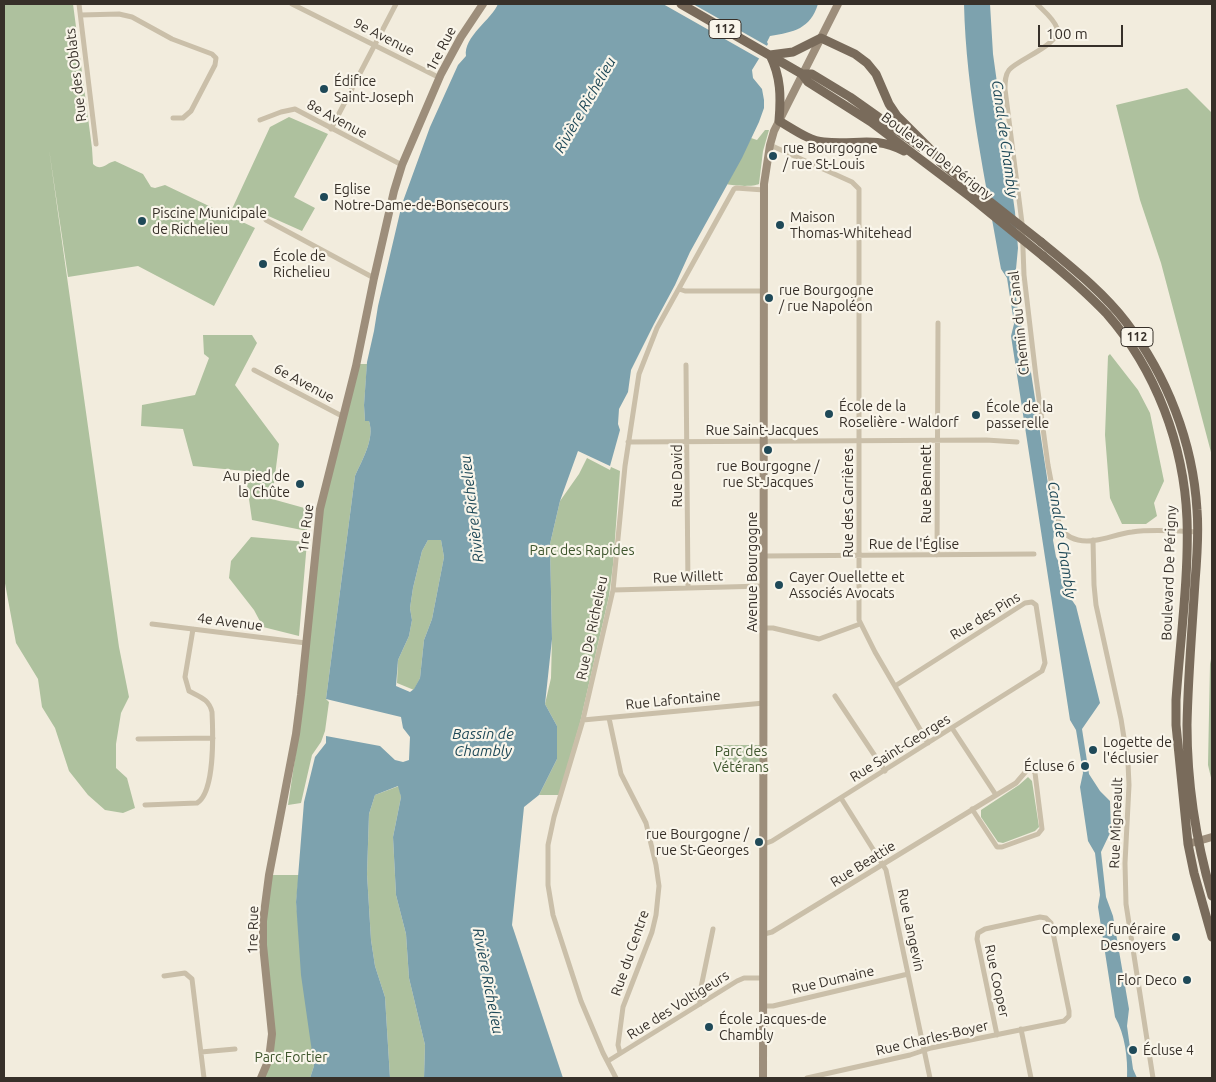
<!DOCTYPE html>
<html>
<head>
<meta charset="utf-8">
<style>
	body { margin:0 }
	#map { position:relative; width:1216px; height:1082px; overflow:hidden; background:#f2ecdd; font-family:Ubuntu,sans-serif }
	canvas { display:block }
	.frame { position:absolute; inset:0; border:5px solid #373029; pointer-events:none }
	.scale { position:absolute; left:1038px; top:25px; width:85px; height:22px; box-sizing:border-box; border:2px solid #373029; border-top:0; padding-left:6px; font-size:15px; line-height:18px; white-space:nowrap; color:#373029; -webkit-text-stroke:4px #f9f5ea; paint-order:stroke }
</style>
</head>
<body>
<div id="map">
<canvas width="1216" height="1082"></canvas>
<div class="frame"></div>
<div class="scale">100 m</div>
</div>
<script>
const c = document.querySelector('canvas').getContext('2d');
c.lineJoin = 'round';
function fillPath(path, color) { c.fillStyle = color; c.fill(path, 'evenodd'); }
function strokePath(path, color, width, dash) { c.strokeStyle = color; c.lineWidth = width; c.lineCap = dash ? 'butt' : 'round'; c.setLineDash(dash || []); c.stroke(path); }
function write(font, color, halo, rows, align = 'center') {
  c.font = font + ' Ubuntu,sans-serif'; c.lineWidth = 4.5; c.setLineDash([]); c.textBaseline = 'middle'; c.strokeStyle = halo; c.fillStyle = color; for (const [text, x, y, turn = 0] of rows) {
    c.save(); c.translate(x, y); c.rotate((+turn || 0) * Math.PI / 180); c.textAlign = isNaN(turn) ? turn : align; if (halo) c.strokeText(text, 0, 0); c.fillText(text, 0, 0); c.restore();
  }
}
const green = new Path2D(`
	M4 4H73L92 148 93 164C101 172 106 163 115 161L143 174 151 187 155 188 165 185 255 228 214 306 138 266 68 277 49 149 119 647 129 697 121 713 116 744V768L127 778 135 808 123 813 105 810 88 795 69 771 55 728 42 707 38 679 16 643 4 578Z
	M1187 88 1212 113V456L1161 263 1140 200 1116 105Z
	M289 117 328 134 294 197 315 208 302 231 255 210 248 215 232 209 270 127Z
	M765 130H769L763 151 759 184C753 187 733 186 727 184L751 138 757 140Z
	M203 335H252L257 343 235 385 279 444 272 499 308 509 307 531 252 520 245 471 193 466 183 429 141 426 142 405 195 395 209 358 204 354Z
	M1110 354 1138 390 1150 413 1164 481 1154 503 1157 516 1146 524H1122L1110 498 1105 435 1108 356Z
	M360 364H367L364 405 365 421H369C375 439 362 460 355 476L326 699 329 702 325 731 321 742 312 755 301 803 288 805 304 698 320 509Z
	M587 458 610 470 611 467 620 471 613 565 609 596 580 723 559 795H539L557 759V726L545 704 551 678 552 639 550 544 560 501 579 474Z
	M251 537 307 542 299 636 263 627 254 610 229 578 231 561Z
	M428 540H441L444 557 432 619 424 640 420 678 414 690 397 683 398 660 409 636 412 620 410 608 413 588 422 551Z
	M1212 654V782L1208 765 1210 664Z
	M722 745H760V773H722Z
	M1028 777 1032 781 1039 827 1035 831 1003 843 998 842 981 817V810L1019 785Z
	M399 786 401 797 393 837 396 895 406 934 409 978 425 1045 424 1078H390L385 997 375 966 371 940 367 874 369 814 375 795Z
	M269 875H299L296 902 314 1066 310 1078H261L272 1034 263 945Z`);
const water = new Path2D(`
	M498 4H818C810 29 794 32 770 36L767 42 768 44 752 70 753 78 762 89 764 100V108L759 122 742 158 690 252 675 285 654 324 631 370 628 392 619 409 618 424 620 430 610 466 578 451 560 501 550 544 552 639 545 704 557 726V759L539 795 524 807 512 925 563 1078H424L425 1045 409 978 406 934 396 895 393 837 401 797 398 786 375 795 369 814 367 874 371 940 375 966 385 997 390 1078H310L314 1066 301 975 296 902 304 802 315 757 326 743V736L380 746 395 760 403 762 409 760 410 737 403 728 401 717 326 699 355 476C362 460 375 439 369 421H365L364 405 367 362 374 331 378 306 402 204 430 127 458 65 466 56C463 37 492 19 498 4ZM428 540H441L444 557 432 619 424 640 420 678 414 689 410 692 396 686 398 660 409 636 412 620 410 608 413 588 422 551Z
	M964 4H990L993 54 1015 212 1018 248 1016 269 1013 278 1020 323 1025 333 1055 530 1053 540 1056 557 1061 566 1067 593 1076 606 1100 703 1082 729 1089 774 1100 791 1110 801 1111 831 1101 852 1106 897 1113 916 1129 1009 1127 1026 1133 1069 1137 1078H1127C1128 1059 1125 1034 1115 1017L1098 907 1100 895 1095 853 1088 841 1080 787 1083 773 1076 730 1070 720 1011 336 1014 324 1013 316 1007 278 1001 269C986 182 966 93 964 4Z`);
const pier = new Path2D(`
	M663 4H693L769 47 760 63V59Z`);
const street = new Path2D(`
	M79 4 96 144
	M292 4 440 78
	M1037 4C1044 11 1054 19 1057 28 1061 45 1018 59 1009 70 1005 75 1005 82 1005 89L1022 223 1024 275 1036 377 1048 465 1059 523C1062 533 1069 538 1078 540 1096 544 1114 534 1132 532 1153 529 1176 531 1198 532
	M81 15 119 14 132 17 172 39 212 54 216 58 215 65 191 111 183 118H173
	M260 120 281 112 295 109 402 165
	M331 129 396 4
	M770 145 852 182 859 189V620L875 652 928 743
	M266 220 374 278
	M679 289 685 291H764
	M686 365 688 588
	M254 370 342 416
	M628 442 986 440 1017 442
	M1093 540 1094 585 1096 605 1121 719 1128 763 1129 785 1125 863 1126 904 1153 1078
	M937 555 938 323
	M764 556 1034 554
	M613 590 764 586
	M152 624 306 643
	M764 628H773L819 639 860 624
	M835 696 885 771
	M609 718 621 774 646 823 656 865 659 886 656 915 652 932 623 1007 618 1045 620 1053
	M583 720 764 703
	M952 728 996 795
	M138 739 213 738
	M841 798 886 870 930 1078
	M145 805 197 803C215 792 213 732 212 712 209 699 200 697 189 691L185 677 193 629
	M764 844 772 841 1042 671 1045 663 1036 605 1032 602 1025 603 895 686
	M764 934 772 932 1016 783 1028 769 1033 770 1035 773 1042 829 1038 834 1002 847H997L972 809
	M164 976 185 973 192 979 204 1078
	M700 1004 699 997 713 929
	M763 1006H773L908 974
	M1021 1029 1031 1078
	M201 1052 235 1049
	M608 1061 737 981 744 978H763
	M616 1078 603 1053 581 1001 553 915 548 885V845L554 817 583 720 613 590 625 466 639 374 657 328 734 189 736 188 764 190
	M807 1078 910 1055 931 1048 1064 1021 1069 1016V1011L1051 923 1046 918 1040 917 985 929 978 933 977 939 997 1035`);
const secondary = new Path2D(`
	M1188 844 1212 837
	M261 1078 269 1059 272 1034 263 945V921L269 875 296 734 301 695 320 509 356 366 374 278 394 191 402 165 441 74 461 37 483 4
	M763 1078 764 184 770 145 774 131 838 4`);
const primary = new Path2D(`
	M681 4 802 74 808 82 871 122 973 199
	M770 55 793 52 821 38 855 54 867 63 876 74 889 104 897 116 929 148 944 165
	M770 55C781 77 781 97 779 121 792 128 809 141 824 142 855 146 873 135 904 151
	M802 74H812L850 97 922 148
	M940 162 970 186
	M1041 242C1071 267 1102 291 1126 322 1167 376 1193 442 1197 510 1199 534 1197 558 1195 582 1192 630 1188 677 1187 725 1187 783 1196 841 1212 896
	M1043 256C1065 274 1087 293 1107 314 1156 370 1184 445 1187 519 1189 577 1180 641 1176 700V725L1188 844 1194 873 1212 937`);
const primaryBridge = new Path2D(`
	M970 186 1041 242
	M973 199 1043 256`);
const markers = [
	[324,89,5,"#1f4958"],
	[773,156,5,"#1f4958"],
	[324,197,5,"#1f4958"],
	[142,221,5,"#1f4958"],
	[780,225,5,"#1f4958"],
	[263,264,5,"#1f4958"],
	[769,298,5,"#1f4958"],
	[829,414,5,"#1f4958"],
	[976,415,5,"#1f4958"],
	[768,450,5,"#1f4958"],
	[300,484,5,"#1f4958"],
	[779,585,5,"#1f4958"],
	[1093,750,5,"#1f4958"],
	[1085,766,5,"#1f4958"],
	[759,842,5,"#1f4958"],
	[1176,937,5,"#1f4958"],
	[1187,980,5,"#1f4958"],
	[709,1027,5,"#1f4958"],
	[1133,1050,5,"#1f4958"]
];
const shields = [
	[725,29,32],
	[1137,337,32]
];
const shieldNames = [
	["112",725,29],
	["112",1137,337]
];
const streetNames = [
	["9e Avenue",384,37,27],
	["1re Rue",441,49,-62],
	["Rue des Oblats",76,75,-97],
	["8e Avenue",337,119,28],
	["Boulevard De Périgny",937,156,37],
	["Chemin du Canal",1019,323,-96],
	["6e Avenue",304,383,28],
	["Rue Saint-Jacques",762,430],
	["Rue David",677,476,-90],
	["Rue Bennett",926,484,-90],
	["Rue des Carrières",848,503,-90],
	["1re Rue",306,528,-83],
	["Rue de l'Église",914,544],
	["Avenue Bourgogne",752,572,-90],
	["Boulevard De Périgny",1169,573,-88],
	["Rue Willett",688,577,-2],
	["Rue des Pins",985,616,-31],
	["4e Avenue",230,622,7],
	["Rue De Richelieu",592,628,-78],
	["Rue Lafontaine",673,700,-6],
	["Rue Saint-Georges",900,748,-32],
	["Rue Migneault",1116,823,-88],
	["Rue Beattie",863,864,-32],
	["1re Rue",253,930,-89],
	["Rue Langevin",911,930,78],
	["Rue du Centre",630,953,-71],
	["Rue Dumaine",833,980,-13],
	["Rue Cooper",997,981,78],
	["Rue des Voltigeurs",678,1005,-32],
	["Rue Charles-Boyer",932,1038,-13]
];
const poiNames = [
	["Édifice",334,81],
	["Saint-Joseph",334,97],
	["rue Bourgogne",783,148],
	["/ rue St-Louis",783,164],
	["Eglise",334,189],
	["Notre-Dame-de-Bonsecours",334,205],
	["Piscine Municipale",152,213],
	["de Richelieu",152,229],
	["Maison",790,217],
	["Thomas-Whitehead",790,233],
	["École de",273,256],
	["Richelieu",273,272],
	["rue Bourgogne",779,290],
	["/ rue Napoléon",779,306],
	["École de la",839,406],
	["Roselière - Waldorf",839,422],
	["École de la",986,407],
	["passerelle",986,423],
	["rue Bourgogne /",768,466,"center"],
	["rue St-Jacques",768,482,"center"],
	["Au pied de",290,476,"right"],
	["la Chûte",290,492,"right"],
	["Cayer Ouellette et",789,577],
	["Associés Avocats",789,593],
	["Logette de",1103,742],
	["l'éclusier",1103,758],
	["Écluse 6",1075,766,"right"],
	["rue Bourgogne /",749,834,"right"],
	["rue St-Georges",749,850,"right"],
	["Complexe funéraire",1166,929,"right"],
	["Desnoyers",1166,945,"right"],
	["Flor Deco",1177,980,"right"],
	["École Jacques-de",719,1019],
	["Chambly",719,1035],
	["Écluse 4",1143,1050]
];
const parkNames = [
	["Parc des Rapides",582,550],
	["Parc des",741,751],
	["Vétérans",741,767],
	["Parc Fortier",291,1057]
];
const waterNames = [
	["Rivière Richelieu",585,105,-60],
	["Canal de Chambly",1005,139,82],
	["Rivière Richelieu",472,509,-97],
	["Canal de Chambly",1062,540,81],
	["Bassin de",483,734],
	["Chambly",483,751],
	["Rivière Richelieu",488,981,79]
];
fillPath(green, '#aec19e');
fillPath(water, '#7da2ae');
fillPath(pier, '#f2ecdd');
strokePath(street, '#cabfa9', 5);
strokePath(secondary, '#9d8e7b', 8);
strokePath(primary, '#796b5b', 9);
strokePath(primaryBridge, '#796b5b', 9);
for (const [x, y, r, color] of markers) { const dot = new Path2D(); dot.arc(x, y, r, 0, 2 * Math.PI); c.fillStyle = color; c.fill(dot); strokePath(dot, '#f9f5ea', 2); }
for (const [x, y, w] of shields) { const box = new Path2D(); box.roundRect(x - w / 2, y - 9.5, w, 19, 4); c.fillStyle = '#f9f5ea'; c.fill(box); strokePath(box, '#373029', 1); }
write('bold 12px', '#373029', null, shieldNames);
write('14px', '#373029', '#f9f5ea', streetNames);
write('14px', '#373029', '#f9f5ea', poiNames, 'left');
write('14px', '#3e552d', '#f9f5ea', parkNames);
write('italic 15px', '#1f4958', '#f9f5ea', waterNames);
</script>
</body>
</html>
